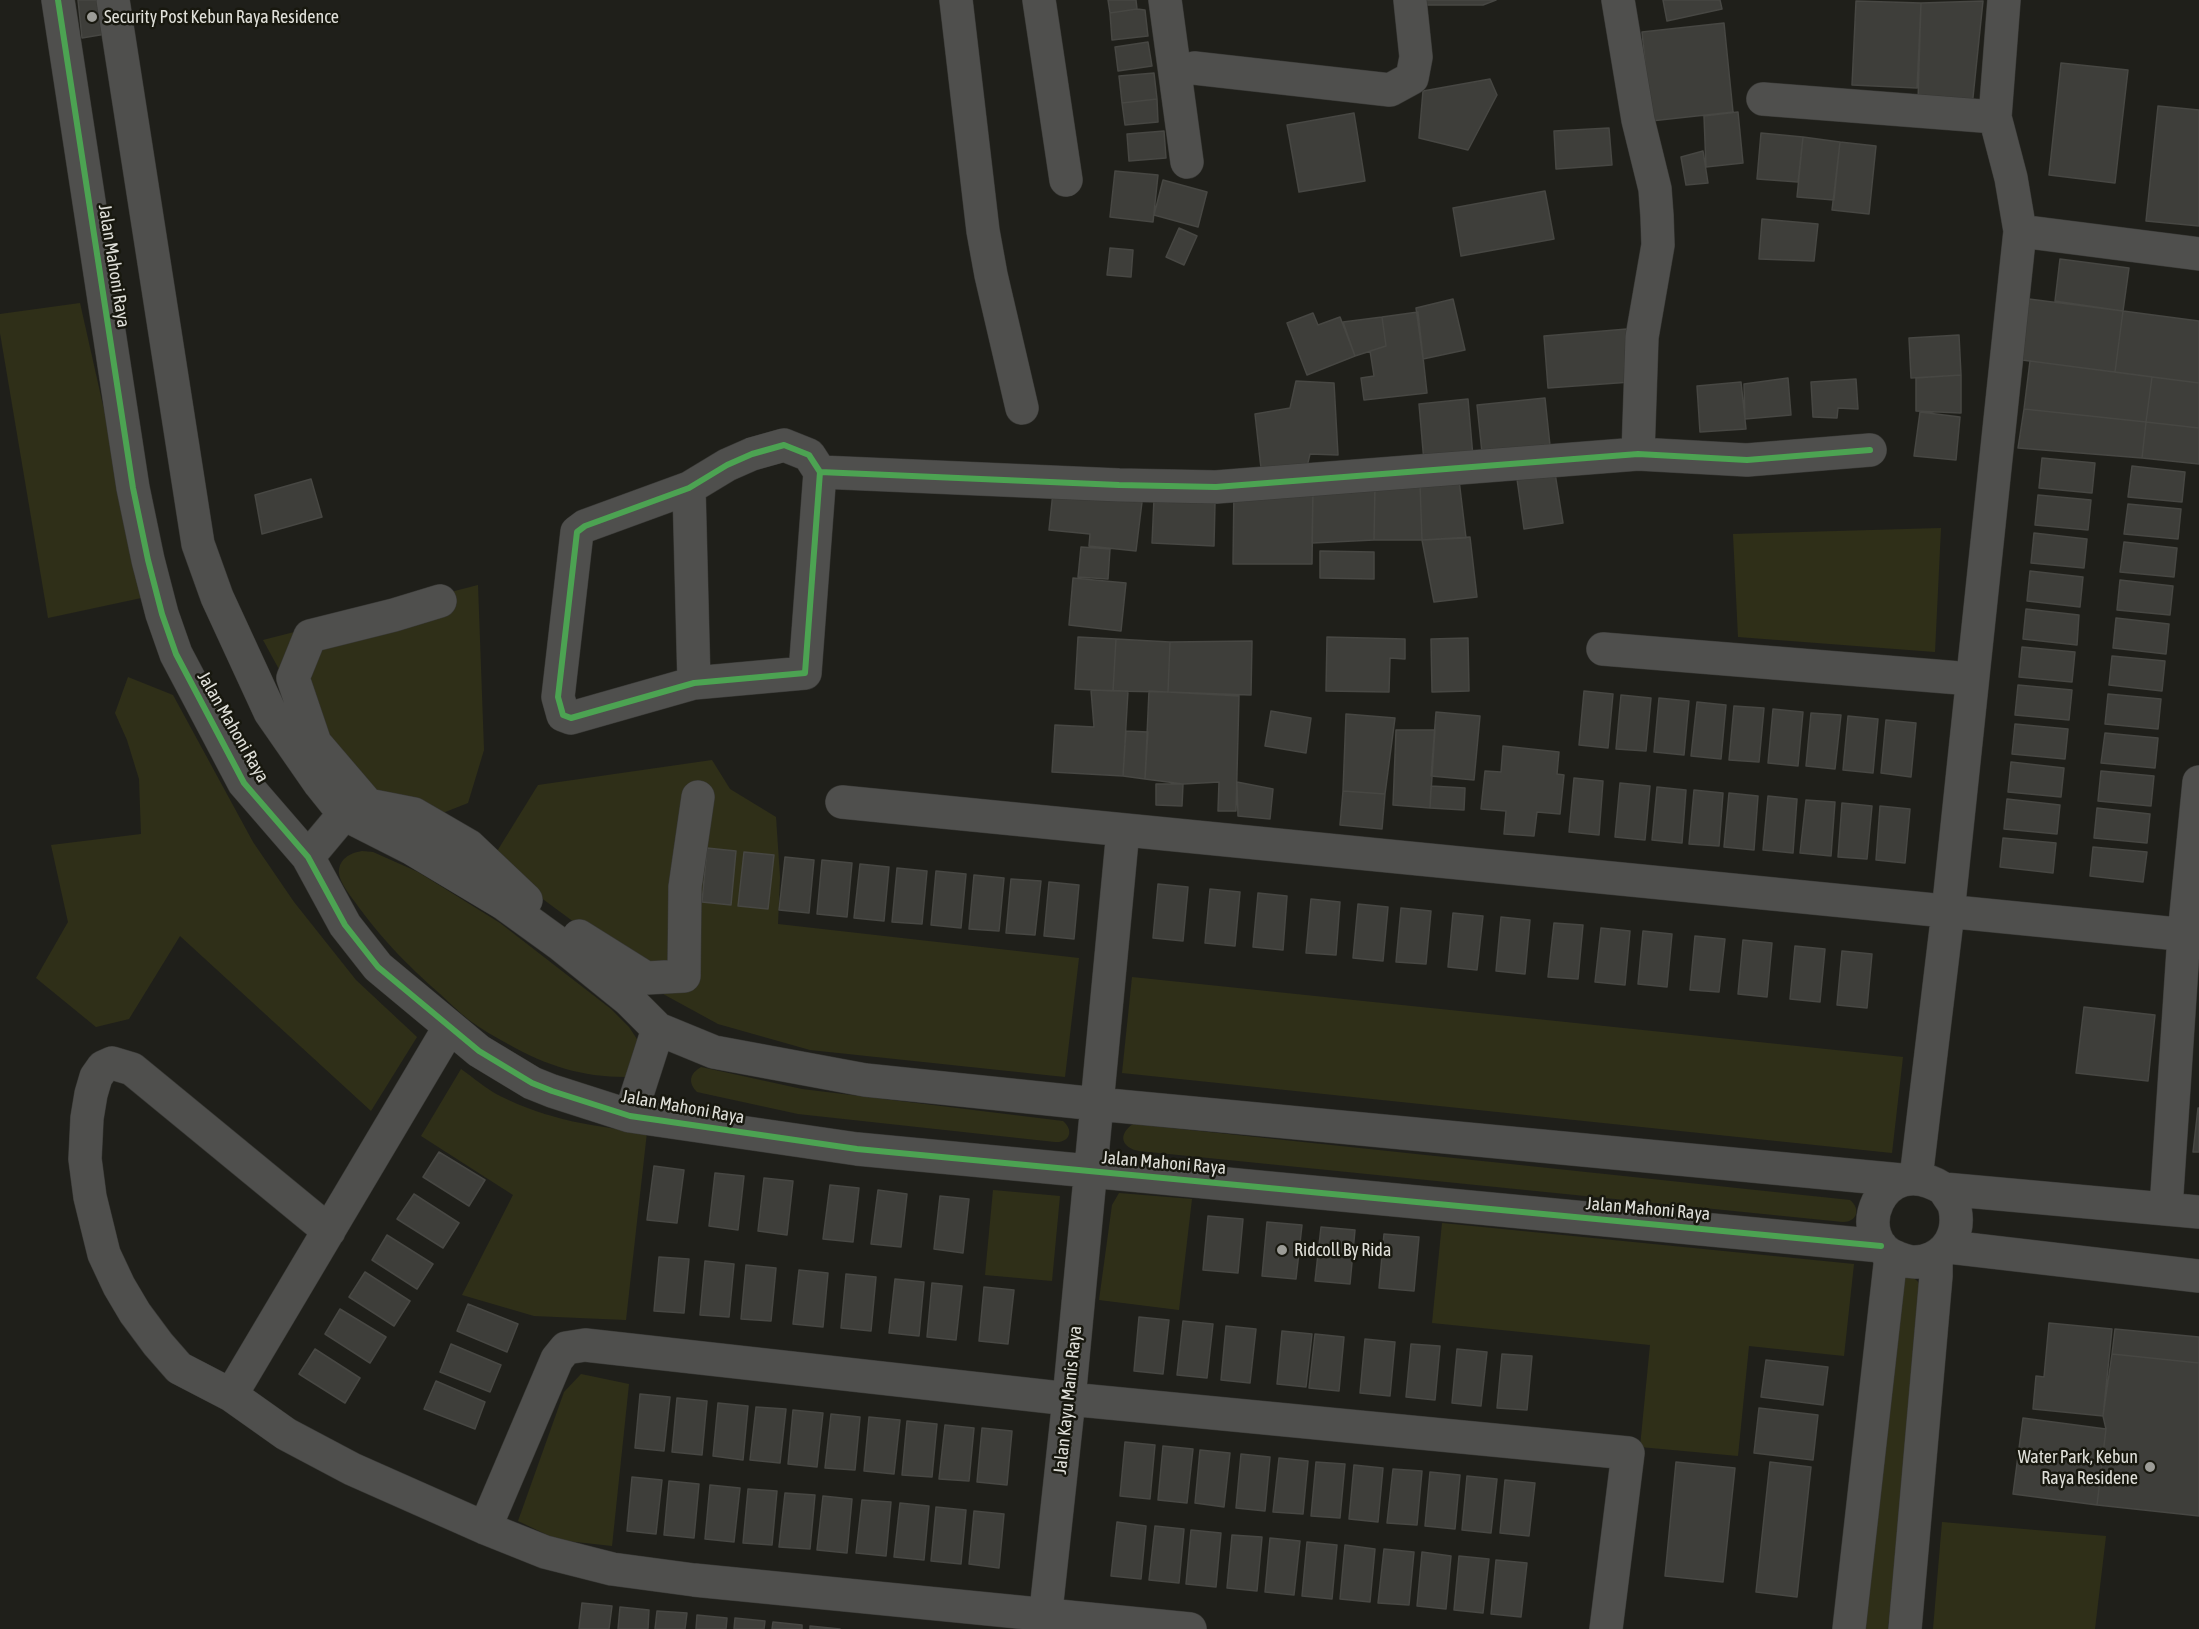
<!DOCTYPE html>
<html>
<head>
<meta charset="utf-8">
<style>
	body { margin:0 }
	canvas { display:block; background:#1f1f1a }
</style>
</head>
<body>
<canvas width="2199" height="1629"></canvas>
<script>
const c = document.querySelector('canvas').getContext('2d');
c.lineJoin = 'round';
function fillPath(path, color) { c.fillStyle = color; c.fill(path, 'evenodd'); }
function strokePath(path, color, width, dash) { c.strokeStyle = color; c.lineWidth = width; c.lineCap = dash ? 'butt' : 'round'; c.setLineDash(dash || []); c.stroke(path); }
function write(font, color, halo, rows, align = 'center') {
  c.font = font + ' "Asap Condensed",sans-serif'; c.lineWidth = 5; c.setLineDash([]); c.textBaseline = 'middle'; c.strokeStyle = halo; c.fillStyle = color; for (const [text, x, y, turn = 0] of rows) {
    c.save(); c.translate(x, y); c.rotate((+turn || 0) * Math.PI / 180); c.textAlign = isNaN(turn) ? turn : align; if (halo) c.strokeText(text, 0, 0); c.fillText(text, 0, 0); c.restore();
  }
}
const green = new Path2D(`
	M80 303 146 597 48 618 0 333V314Z
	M1941 528 1935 652 1738 637 1733 534Z
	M478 585 484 750 468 803 425 820 365 798 315 735 263 640Z
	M128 677 173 695 253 842 294 902 356 980 417 1037 371 1111 180 936 129 1019 96 1027 36 978 68 922 51 845 141 834 139 779 127 740 115 713Z
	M712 760 730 789 776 817 780 877 778 924 1079 958 1065 1077 810 1050 718 1024 654 989 593 936 491 861 538 785Z
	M362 851 373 852 418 872 500 923 611 1009 629 1027 639 1042 626 1077C582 1077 547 1066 508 1044 495 1037 481 1029 469 1020 459 1012 449 1002 439 993 405 963 381 938 355 902 349 894 341 884 339 874 338 859 350 853 362 851Z
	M1132 977 1903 1057 1892 1153 1122 1073Z
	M701 1067 802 1089 1063 1121C1074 1130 1070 1143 1055 1142L798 1114 697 1092C688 1083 689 1074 701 1067Z
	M461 1069C474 1078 486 1089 500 1096 548 1120 594 1127 647 1132L626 1320 534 1316 462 1295 513 1195 421 1136Z
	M1133 1124 1850 1200C1861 1209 1857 1222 1843 1222L1139 1151C1122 1148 1117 1135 1133 1124Z
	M993 1190 1060 1196 1052 1281 985 1275Z
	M1119 1193 1192 1199 1179 1310 1099 1300 1112 1205Z
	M1442 1223 1854 1264 1844 1356 1749 1346 1738 1456 1640 1447 1650 1345 1432 1323Z
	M1911 1277C1919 1281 1922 1285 1922 1294L1888 1629H1861L1903 1278Z
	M581 1374 629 1384 612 1546 558 1540 518 1521 564 1392Z
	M1942 1522 2106 1536 2095 1629H1933Z`);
const building = new Path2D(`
	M78 0H102L106 34 82 38Z
	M1108 0H1136L1137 9 1110 13Z
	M1423 0H1496L1483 5H1424Z
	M1663 0H1720L1722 9 1667 21Z
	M1856 1 1921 3 1917 88 1852 85Z
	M1983 1 1972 107 1918 101 1921 3Z
	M1137 9 1145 10 1148 36 1112 40 1110 13Z
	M1724 23 1733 112 1651 121 1642 32Z
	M1148 42 1152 66 1118 71 1115 47Z
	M2061 63 2128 70 2115 183 2049 175Z
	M1154 73 1157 99 1122 103 1119 76Z
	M1490 79 1497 95 1468 150 1419 138 1423 91Z
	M1157 99 1158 122 1125 125 1122 103Z
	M2158 106 2199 110V226L2146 221Z
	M1738 112 1743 163 1706 167 1704 116Z
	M1354 113 1365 181 1299 192 1287 125Z
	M1609 128 1612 165 1556 169 1554 131Z
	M1164 131 1166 158 1129 161 1127 134Z
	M1761 133 1803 137 1798 182 1757 179Z
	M1803 137 1840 142 1834 200 1797 197Z
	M1840 142 1876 146 1869 214 1832 210Z
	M1703 151 1708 183 1686 185 1681 157Z
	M1115 171 1158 175 1153 222 1110 217Z
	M1163 180 1207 192 1198 227 1154 215Z
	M1545 191 1554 239 1461 256 1453 208Z
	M1762 219 1818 224 1814 261 1759 259Z
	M1179 228 1197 236 1184 265 1166 257Z
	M1110 248 1133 250 1131 277 1107 275Z
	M2060 259 2129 268 2123 311 2055 301Z
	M1453 299 1465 350 1423 359 1416 308Z
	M2029 299 2123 311 2115 372 2022 360Z
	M2123 311 2199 321V383L2115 372Z
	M1418 312 1427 393 1364 400 1361 378 1374 376 1370 351 1386 346 1382 317Z
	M1313 313 1318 325 1340 317 1355 356 1307 375 1287 323Z
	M1382 317 1386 346 1355 356 1343 322Z
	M1627 329 1631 382 1548 388 1544 336Z
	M1959 335 1961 375 1911 378 1909 338Z
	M2030 361 2152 377 2146 422 2024 409Z
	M1961 375V413L1916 411V378Z
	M2152 377 2199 383V428L2146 422Z
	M1788 378 1791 415 1745 419 1744 384Z
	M1856 379 1858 409 1838 408 1837 418 1813 417 1811 382Z
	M1296 381 1334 383 1338 455 1310 454 1306 471 1261 468 1255 414 1290 408Z
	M1741 382 1746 429 1700 432 1697 386Z
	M1545 398 1551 455 1483 462 1477 405Z
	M1468 399 1473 457 1424 462 1419 404Z
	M2024 409 2146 422 2142 458 2018 448Z
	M1920 412 1960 417 1956 460 1914 456Z
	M2146 422 2199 428V464L2142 458Z
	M2042 458 2095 463 2092 493 2039 488Z
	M2132 466 2185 472 2182 502 2128 497Z
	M1555 473 1563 523 1524 529 1517 479Z
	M311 479 322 517 262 534 255 495Z
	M1459 480 1466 538 1422 540 1420 484Z
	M1420 484 1422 540H1374L1375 485Z
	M1375 485 1374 540 1312 543 1313 488Z
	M1234 488H1313L1312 564H1233Z
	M1053 492 1142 502 1136 551 1089 546 1090 534 1049 530Z
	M2038 495 2091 500 2088 530 2035 525Z
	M1154 499 1215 502 1214 546 1152 543Z
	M2128 504 2181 509 2178 539 2124 534Z
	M2034 533 2087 539 2084 568 2031 563Z
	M1470 537 1477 597 1434 602 1422 540Z
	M2124 542 2177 548 2174 577 2120 572Z
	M1081 547 1110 549 1108 579 1078 577Z
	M1320 551 1374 552V579L1320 578Z
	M2030 571 2083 577 2080 607 2027 601Z
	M1073 578 1126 583 1121 631 1069 625Z
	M2120 580 2173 586 2170 615 2117 610Z
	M2026 609 2079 615 2077 645 2023 639Z
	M2116 618 2169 624 2166 654 2113 648Z
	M1078 637 1116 639 1113 691 1075 689Z
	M1327 637 1405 639V659L1390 658 1389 692 1326 691Z
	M1468 638 1469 691 1432 692 1431 639Z
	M1116 639 1170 642 1168 692 1113 691Z
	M1252 641 1251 695 1168 692 1170 642Z
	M2022 647 2075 652 2072 682 2019 677Z
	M2112 656 2165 661 2162 691 2109 685Z
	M2018 685 2072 690 2069 720 2015 715Z
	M1091 690 1128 691 1123 776 1052 772 1055 725 1094 727Z
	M1149 691 1239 696 1236 811H1218L1219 782 1183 784 1145 779Z
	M1584 691 1613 694 1608 748 1579 745Z
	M2108 694 2161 699 2158 729 2105 724Z
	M1621 695 1651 698 1646 751 1616 749Z
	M1659 698 1689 701 1684 755 1654 752Z
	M1697 702 1726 705 1721 759 1691 756Z
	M1734 706 1764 708 1759 762 1729 760Z
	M1773 709 1803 712 1798 766 1768 763Z
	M1271 711 1311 718 1306 753 1265 746Z
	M1436 712 1480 716 1474 780 1431 776Z
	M1811 713 1841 715 1835 769 1806 766Z
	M1346 714 1395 718 1385 794 1343 791Z
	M1848 716 1878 719 1873 773 1843 770Z
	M1886 720 1916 723 1911 777 1881 773Z
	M2015 724 2068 729 2065 759 2012 754Z
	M1396 730H1435L1430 808 1393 805Z
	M1126 731 1148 732 1145 779 1123 776Z
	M2105 733 2158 738 2155 768 2101 763Z
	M1503 746 1559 752 1557 774 1564 775 1560 814 1537 812 1534 836 1504 834 1506 811 1481 809 1485 771 1501 772Z
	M2011 762 2064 768 2061 797 2008 792Z
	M2101 771 2154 776 2151 806 2098 801Z
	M1574 778 1603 781 1599 835 1569 832Z
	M1237 782 1273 789 1270 819 1238 816Z
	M1620 783 1650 786 1645 840 1615 837Z
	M1156 784H1183L1182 806 1156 805Z
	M1431 786 1465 788 1464 810 1430 808Z
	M1657 787 1686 790 1682 843 1652 840Z
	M1694 790 1723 793 1719 846 1689 844Z
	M1343 791 1385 794 1382 829 1340 825Z
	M1729 793 1758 796 1754 850 1724 847Z
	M1768 796 1797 799 1793 853 1763 850Z
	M2007 799 2060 805 2057 834 2004 829Z
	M1806 800 1835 802 1831 856 1800 853Z
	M1842 803 1872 806 1867 859 1838 857Z
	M1880 806 1910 809 1905 863 1876 860Z
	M2097 808 2150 814 2147 843 2094 838Z
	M2003 838 2056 843 2053 873 2000 867Z
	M2093 847 2147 852 2143 882 2090 876Z
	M707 848 736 851 731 905 702 902Z
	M744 852 774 855 768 909 738 906Z
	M785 857 814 860 809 913 779 910Z
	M822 860 852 863 847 917 817 914Z
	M860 864 889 867 884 921 854 918Z
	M897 868 927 871 922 924 892 922Z
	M936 871 966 874 961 928 931 925Z
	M974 875 1004 878 999 931 969 929Z
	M1011 879 1041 881 1035 935 1006 933Z
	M1049 882 1079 885 1074 939 1044 936Z
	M1158 884 1188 887 1183 941 1153 938Z
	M1210 889 1240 892 1235 946 1205 943Z
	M1258 893 1287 896 1283 950 1253 947Z
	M1311 899 1340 902 1336 955 1306 953Z
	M1358 904 1388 907 1383 961 1353 958Z
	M1401 908 1431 911 1426 964 1396 962Z
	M1453 913 1483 916 1477 970 1448 967Z
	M1501 917 1530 920 1525 974 1496 971Z
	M1554 923 1583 925 1578 979 1548 977Z
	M1601 928 1630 931 1625 985 1595 982Z
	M1643 931 1672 934 1667 987 1638 984Z
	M1695 936 1725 939 1719 992 1690 990Z
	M1743 940 1772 943 1767 997 1738 994Z
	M1795 946 1825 949 1820 1002 1790 999Z
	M1842 951 1872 954 1867 1008 1837 1005Z
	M2084 1007 2155 1015 2148 1081 2076 1073Z
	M2198 1108H2199V1152H2193Z
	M439 1152 485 1180 469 1206 423 1177Z
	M654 1166 684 1170 677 1223 647 1220Z
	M715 1173 744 1176 738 1230 709 1226Z
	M764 1178 793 1181 787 1235 758 1231Z
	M830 1185 859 1188 853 1242 823 1239Z
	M878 1190 907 1194 901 1247 871 1244Z
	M414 1194 459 1223 443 1248 397 1219Z
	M940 1196 969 1199 963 1253 934 1249Z
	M1208 1216 1243 1219 1238 1273 1203 1270Z
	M1267 1222 1302 1225 1296 1279 1262 1276Z
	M1321 1227 1355 1230 1350 1284 1315 1281Z
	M1384 1234 1419 1237 1414 1291 1379 1288Z
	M387 1235 433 1264 417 1289 372 1260Z
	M659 1257 689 1259 684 1313 654 1311Z
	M705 1261 734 1264 729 1317 700 1315Z
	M746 1265 776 1268 771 1321 741 1319Z
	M799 1270 828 1273 823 1327 793 1324Z
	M365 1272 410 1301 394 1326 349 1297Z
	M846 1274 876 1277 871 1331 841 1328Z
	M895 1279 924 1282 919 1336 889 1333Z
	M932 1283 962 1286 956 1340 927 1337Z
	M984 1287 1014 1290 1008 1344 979 1341Z
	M468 1304 518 1324 507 1352 457 1331Z
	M340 1309 386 1337 370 1363 325 1334Z
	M1139 1317 1169 1320 1163 1374 1134 1371Z
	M1183 1321 1213 1324 1207 1378 1177 1375Z
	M2049 1323 2112 1329 2103 1416 2033 1409 2036 1376 2044 1377Z
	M1226 1326 1256 1329 1250 1383 1221 1380Z
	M2115 1329 2199 1337V1363L2112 1354Z
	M1282 1331 1312 1334 1306 1387 1277 1384Z
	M1315 1334 1344 1337 1339 1391 1309 1388Z
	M1365 1339 1395 1342 1390 1396 1360 1393Z
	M451 1344 501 1365 490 1392 440 1372Z
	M1411 1344 1440 1346 1435 1400 1406 1397Z
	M315 1349 360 1378 345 1403 299 1374Z
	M1457 1349 1487 1352 1481 1406 1452 1403Z
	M1502 1354 1532 1356 1527 1410 1497 1408Z
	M2112 1354 2199 1363V1516L2097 1505 2106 1429 2103 1416Z
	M1766 1360 1828 1367 1823 1405 1761 1397Z
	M436 1381 485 1402 475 1429 424 1409Z
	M640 1394 670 1397 664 1451 635 1448Z
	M677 1398 707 1401 702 1455 672 1452Z
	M718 1403 748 1406 743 1460 713 1456Z
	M756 1407 786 1409 780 1463 750 1460Z
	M1759 1408 1818 1415 1813 1460 1754 1453Z
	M793 1410 823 1413 817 1467 788 1464Z
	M831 1414 860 1417 855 1470 825 1468Z
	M869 1417 900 1420 894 1474 864 1471Z
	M2023 1418 2106 1429 2097 1505 2013 1494Z
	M907 1421 937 1424 932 1477 902 1475Z
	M945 1425 974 1428 969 1481 939 1479Z
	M982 1428 1012 1431 1007 1485 977 1482Z
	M1125 1442 1155 1445 1150 1499 1120 1496Z
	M1163 1446 1193 1449 1187 1503 1158 1500Z
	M1200 1450 1230 1453 1224 1507 1195 1503Z
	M1241 1454 1270 1457 1265 1511 1236 1508Z
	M1279 1458 1308 1461 1303 1514 1273 1512Z
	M1316 1462 1345 1464 1340 1518 1311 1516Z
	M1676 1462 1735 1468 1723 1582 1665 1576Z
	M1770 1462 1811 1467 1797 1597 1756 1592Z
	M1354 1465 1383 1468 1378 1522 1349 1519Z
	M1393 1469 1422 1471 1417 1525 1387 1523Z
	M1430 1472 1460 1475 1455 1529 1425 1526Z
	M1467 1476 1497 1479 1491 1533 1462 1530Z
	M632 1477 662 1480 656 1534 627 1531Z
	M1505 1480 1535 1483 1529 1536 1500 1533Z
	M669 1481 699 1484 694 1538 664 1535Z
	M710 1485 740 1488 734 1542 705 1539Z
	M748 1489 777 1491 772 1545 743 1543Z
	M785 1493 815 1495 810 1549 779 1547Z
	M823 1496 852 1499 847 1553 817 1550Z
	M862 1500 891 1502 886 1556 856 1553Z
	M900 1503 929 1506 924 1560 894 1557Z
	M936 1507 966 1510 961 1564 931 1561Z
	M974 1511 1004 1514 999 1568 969 1564Z
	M1117 1522 1146 1526 1141 1579 1111 1576Z
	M1155 1526 1184 1529 1179 1583 1149 1580Z
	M1191 1530 1221 1533 1216 1587 1186 1584Z
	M1232 1535 1262 1537 1257 1591 1227 1588Z
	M1270 1538 1300 1541 1294 1595 1265 1592Z
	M1307 1542 1337 1545 1332 1599 1302 1596Z
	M1345 1545 1375 1549 1370 1602 1340 1599Z
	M1384 1549 1414 1552 1409 1605 1378 1603Z
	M1422 1552 1451 1556 1446 1609 1417 1606Z
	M1459 1556 1489 1559 1483 1613 1454 1610Z
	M1496 1560 1527 1563 1521 1617 1491 1614Z
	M582 1603 612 1606 609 1629H579Z
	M620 1607 649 1610 648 1629H618Z
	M657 1611 687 1613 685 1629H655Z
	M697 1615 727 1618 726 1629H696Z
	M735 1618 765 1621 764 1629H734Z
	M773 1622 802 1625V1629H772Z
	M810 1626 840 1629H810Z`);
const minor = new Path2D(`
	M58 0 133 488 148 560 162 614 176 654 244 783 308 857 345 925 378 967 479 1051 532 1083 552 1091 630 1116 857 1149 1881 1246
	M113 0 198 544 217 597 270 712 320 784 344 814 411 848 503 903 561 945 629 1000 658 1029 714 1052 865 1080 1097 1104 1901 1180
	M956 0 983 231 991 275 1022 408
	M1039 0 1066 180
	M1165 0 1187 162
	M1618 0 1638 120 1655 189 1657 216 1658 245 1642 337 1638 454
	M1194 68 1390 90 1412 78 1416 57 1410 0
	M1763 99 1995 117 2011 178 2020 231 1948 912 1916 1178
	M1995 117 2004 0
	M2020 231 2199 254
	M820 472 809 455 784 445 752 454 727 465 689 488 585 526 577 532 558 697 563 715 571 718 694 683 805 673 820 472 1119 485 1216 487 1638 454 1747 460 1870 450
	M689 488 694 683
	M440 601 394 615 310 636 293 678 315 743 368 805 414 814 469 846 458 874
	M1603 649 1972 679
	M842 802 2199 936
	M469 846 526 900
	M308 857 344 814
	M579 936 646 978 684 976 685 887 698 797
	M630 1116 658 1029
	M1944 1189C1947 1195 1954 1202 1955 1209 1960 1233 1948 1255 1924 1261 1914 1263 1908 1262 1898 1258 1847 1241 1880 1148 1944 1189L2199 1212
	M2166 1208 2184 935 2199 782
	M329 1231 132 1069 112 1063 103 1067 96 1077 91 1094 87 1118 85 1159 90 1197 104 1254 119 1286 135 1313 158 1344 179 1368 231 1395 286 1434 352 1469 485 1528 545 1552 612 1569 694 1580 1190 1629
	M1949 1247 2199 1276
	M231 1395 449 1028
	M485 1528 557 1359 566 1348 585 1345 1069 1399 1628 1453 1606 1629
	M1044 1629 1069 1399 1123 830
	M1849 1629 1891 1256
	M1905 1629 1936 1276V1258`);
const cycleway = new Path2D(`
	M58 0 133 488 148 560 162 614 176 654 244 783 308 857 345 925 378 967 479 1051 532 1083 552 1091 630 1116 857 1149 1881 1246
	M820 472 809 455 784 445 752 454 727 465 689 488 585 526 577 532 558 697 563 715 571 718 694 683 805 673 820 472 1119 485 1216 487 1638 454 1747 460 1870 450`);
const markers = [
	[92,17,6,"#9c9c97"],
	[1282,1250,6,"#9c9c97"],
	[2150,1467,6,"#9c9c97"]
];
const poiNames = [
	["Security Post Kebun Raya Residence",104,17],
	["Ridcoll By Rida",1294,1250],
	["Water Park, Kebun",2138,1457,"right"],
	["Raya Residene",2138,1478,"right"]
];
const streetNames = [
	["Jalan Mahoni Raya",114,266,81],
	["Jalan Mahoni Raya",233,727,60],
	["Jalan Mahoni Raya",683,1107,10],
	["Jalan Mahoni Raya",1164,1163,5],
	["Jalan Mahoni Raya",1648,1209,5],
	["Jalan Kayu Manis Raya",1068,1400,-84]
];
fillPath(green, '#2f2f18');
fillPath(building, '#3e3e3a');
strokePath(building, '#474743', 1.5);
strokePath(minor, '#393936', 34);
strokePath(minor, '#4f4f4d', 33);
strokePath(cycleway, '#4ca352', 6);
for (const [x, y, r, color] of markers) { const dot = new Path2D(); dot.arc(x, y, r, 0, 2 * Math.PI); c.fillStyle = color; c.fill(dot); strokePath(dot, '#18180f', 2); }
write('18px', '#e0e0da', '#18180f', poiNames, 'left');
write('18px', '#e0e0da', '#18180f', streetNames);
</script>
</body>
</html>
